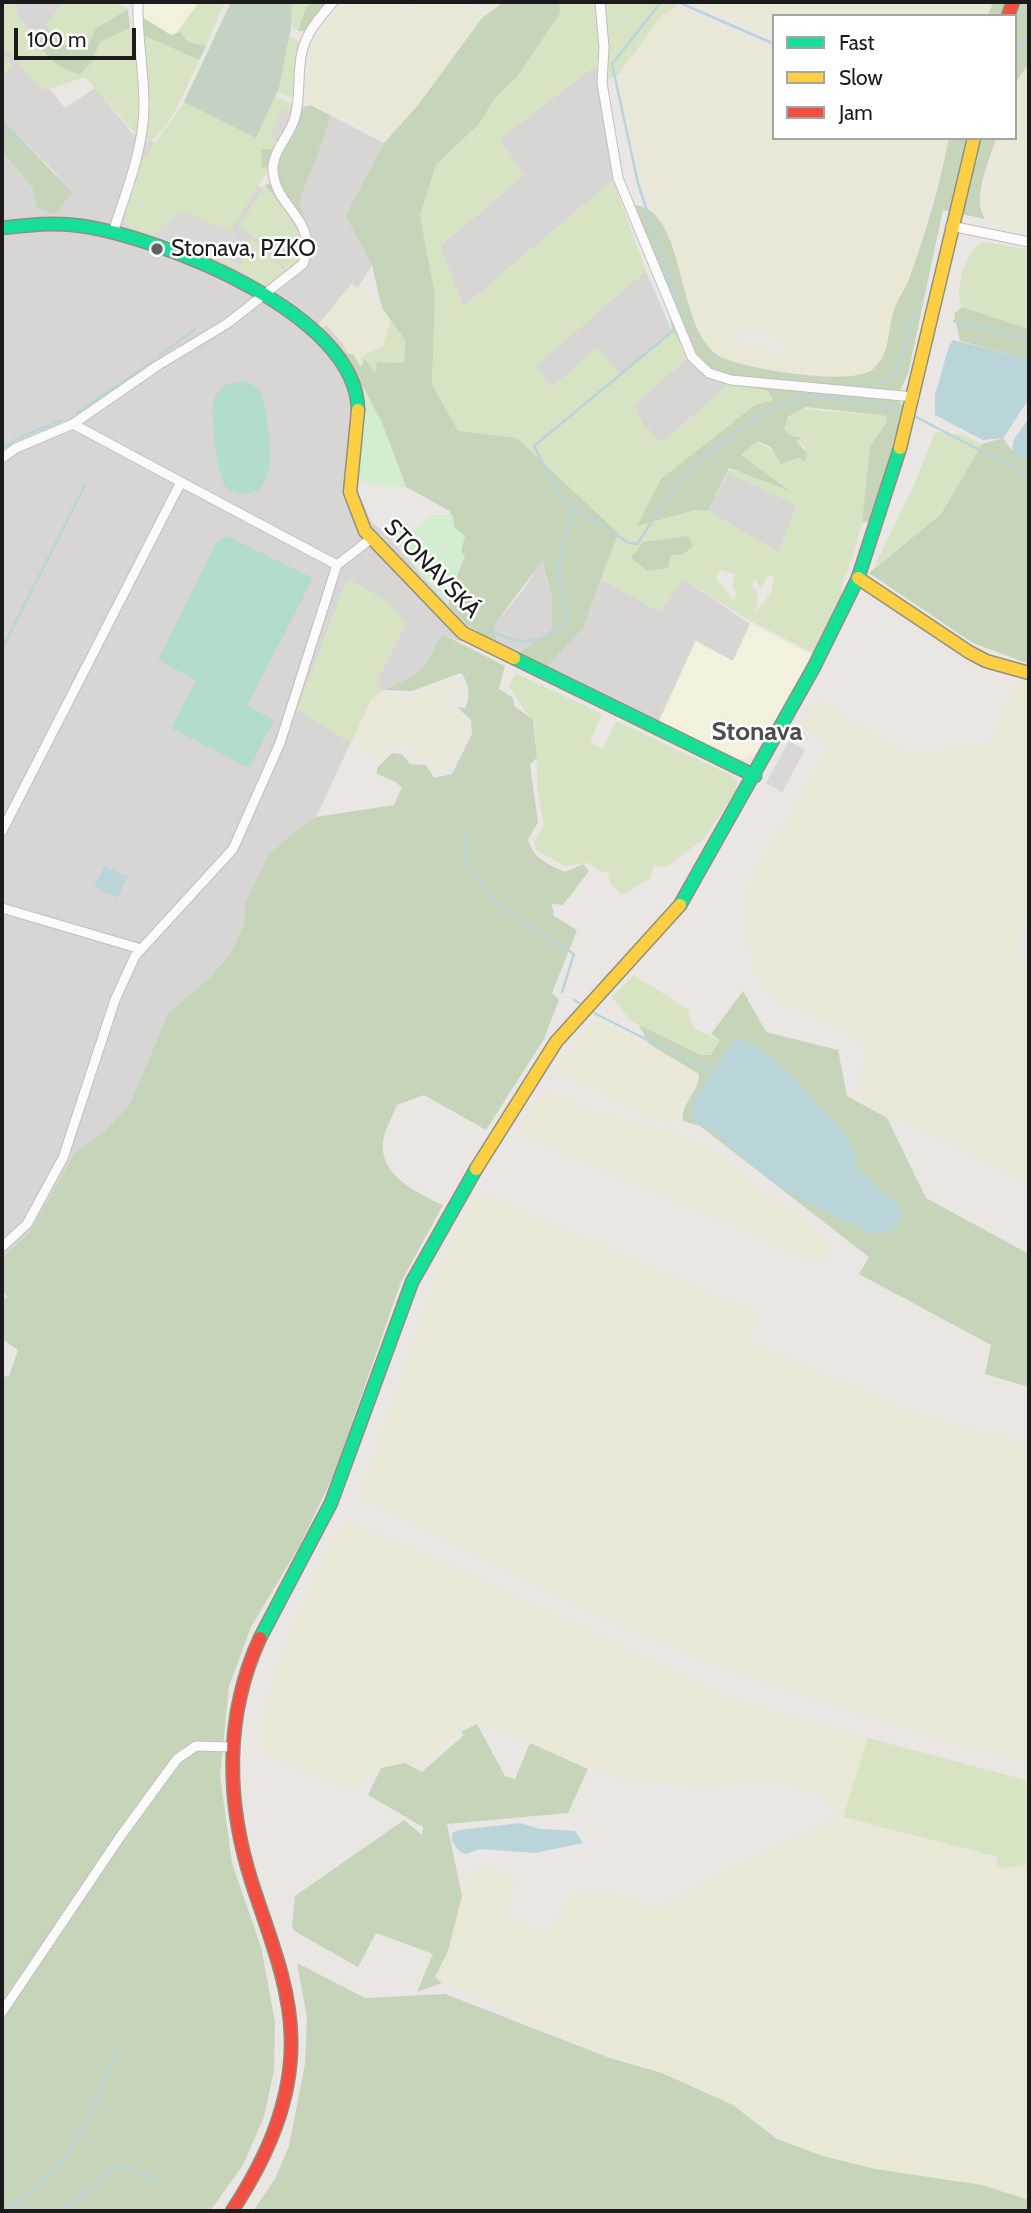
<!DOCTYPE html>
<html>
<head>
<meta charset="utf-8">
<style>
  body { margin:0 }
  #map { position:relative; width:1031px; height:2213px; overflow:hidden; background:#e9e6e3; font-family:Cabin,sans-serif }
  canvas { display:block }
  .frame { position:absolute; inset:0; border:4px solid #1b1b1b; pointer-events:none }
  .legend { position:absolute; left:772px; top:14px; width:245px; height:126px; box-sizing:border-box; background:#fff; border:2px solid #a4a4a4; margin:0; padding:9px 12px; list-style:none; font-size:21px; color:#1b1b1b }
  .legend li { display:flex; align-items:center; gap:14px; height:35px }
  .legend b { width:35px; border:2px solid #a4a4a4 }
  .scale { position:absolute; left:14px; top:28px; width:122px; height:32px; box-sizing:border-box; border:4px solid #1b1b1b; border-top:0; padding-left:9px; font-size:21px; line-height:24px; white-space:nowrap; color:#1b1b1b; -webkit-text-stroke:5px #fff; paint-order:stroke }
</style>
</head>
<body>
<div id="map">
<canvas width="1031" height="2213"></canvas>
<div class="frame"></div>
<ul class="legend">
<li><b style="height:9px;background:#16e098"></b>Fast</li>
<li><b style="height:9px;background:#ffcf43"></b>Slow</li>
<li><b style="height:9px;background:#f24e42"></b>Jam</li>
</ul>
<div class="scale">100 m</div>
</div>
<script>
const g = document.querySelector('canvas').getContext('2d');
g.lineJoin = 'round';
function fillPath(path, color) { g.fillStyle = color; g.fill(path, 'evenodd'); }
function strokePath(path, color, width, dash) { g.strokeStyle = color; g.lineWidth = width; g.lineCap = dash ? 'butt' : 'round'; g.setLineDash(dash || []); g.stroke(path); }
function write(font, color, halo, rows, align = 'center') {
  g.font = font + ' Cabin,sans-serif'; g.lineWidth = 5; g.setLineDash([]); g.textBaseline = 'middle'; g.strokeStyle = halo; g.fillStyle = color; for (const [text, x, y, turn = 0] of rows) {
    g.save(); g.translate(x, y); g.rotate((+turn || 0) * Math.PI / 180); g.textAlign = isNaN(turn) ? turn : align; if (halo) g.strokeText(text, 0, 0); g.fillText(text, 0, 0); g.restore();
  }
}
const residential = new Path2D(`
  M15,2h45l-2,8 -12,14 5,6 -21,2 -12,-17z
  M13,44l52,64 30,-20 37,45 166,70 32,-88 54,28 -39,73 27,49 -38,60 29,61 -6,104 14,31 15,13 82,92 -6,16 -20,-8 -16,29 -11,11 -42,21 -57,122 -24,17 -47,70 -1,19 -12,28 -72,82 -31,72 -26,28 -28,19 -46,81 -27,24v-1106l31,38 25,-13 -56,-58v-42l10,-10 -9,-12z
  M596,65l17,115 -150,127 -23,-61 84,-71 -25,-36z
  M646,271l26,61 -51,43 -69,13 -17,-23z
  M687,358l20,19 23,6 -68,61 -19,-20 -9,-19z
  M728,472l69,33 -19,47 -70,-41z
  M541,560l11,38v31l-32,23 -23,-9 -3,-18 30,-36z
  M601,579l59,33 23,-33 67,45 -17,37 -38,-19 -37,81 -111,-56 36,-39z`);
const education = new Path2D(`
  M145,2h54l-23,32 -5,2 -29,-19z
  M750,624l62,31 -56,98 -9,6h-10l-79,-36 38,-82 37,20z`);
const farmland = new Path2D(`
  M342,2h58l8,12 10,-12h51l13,13 -64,90 -31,34 -81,-38 6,-56z
  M691,2h302l-5,14h-214v22z
  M676,6l98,43v89h175l-39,140 -17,35 -4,28 -13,26 -7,5 -17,4h-21l-65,-8 -40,-9 -15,-9 -7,-10 -22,-53 -11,-47 -24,-44 -29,-111 2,-15 10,-9 31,-44zM736,330l31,3 22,14 5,10 -53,-13 -12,-9z
  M1029,63v168l-37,-8 -7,-4 -4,-9 16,-72h18v-55z
  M352,283l30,25 9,11 -8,27 -22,11v10l-34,-42 -6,3 -4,-2z
  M459,678l4,23h-7l-5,-11 -13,4 11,3 5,18h6l7,10 1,8 -18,34 -15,4 -5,-12 -18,-1 -1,-12 -4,-1 -20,3 -7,12 -21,-11 2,-11 -6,-1 18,-42 39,1z
  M1023,682l6,1v231l-12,35 12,17v219l-84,-45 -81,-35 -6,-12 7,-47 -35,-22 -50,-23 -15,-12 -12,-20 -9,-52 6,-32 7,-17 73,-121 -30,-21 16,-28 64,41 29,13 17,2 67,-12 11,-33 12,-24z
  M596,1019l81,40 21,14 -25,51 -31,-9 -45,-25 -42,-17v-4z
  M543,1091l53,22 71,16 50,24 60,50 27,15 14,13 14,15 -4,15 -12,2 -22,-8 -59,-29 -211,-90 -4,-11z
  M480,1193l278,121 -7,29 162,70 116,32v319l-105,-29 -166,-54 -71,-28 -88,-36 -236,-118 -3,-5 77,-221z
  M347,1521l138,60 246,118 137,39 -25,79 137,36 22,15 24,-3 3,-16v351l-47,-15 -89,-13 -70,-16 -30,-13 -61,-39 -54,-26 -134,-47 -51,-28 -57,-23 12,-29 12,-50 16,-36 40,14 -10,39 38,15 27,-35 11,-8 30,3 37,15h9l67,-37 117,-55 -22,-21 -51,-15 -63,8 -87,-9 -136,-55 -12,1 -10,6 -39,31 -38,4 -33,24 -89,-37 1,-38 12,-47 58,-131z`);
const grass = new Path2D(`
  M2,2h13l3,13 30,42 44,5 8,-20 30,-14 69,32c-11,23 -28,70 -51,83l-6,-2 -57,-64 -38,13 -8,-3 -32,-37 -4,4 10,12 -11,10z
  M60,2h56l12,7 -33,20 -8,20 -19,-2 -23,-23 13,-14z
  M199,2h26l-19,44 -18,-4 -8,-10 -4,2z
  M292,2h20l-6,5 -8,24 -8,-7z
  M558,2h40l3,50 -5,13 -96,74 24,36 -84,71 23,61 150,-127 33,91 -110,95 16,21 45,-40 24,28 53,-45 13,28 -53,47 9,19 18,19 69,-60 39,8 4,10 -82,110h17l70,41 19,-47 -72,-34 1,-2 32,7 19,10 -36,-31 17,-14 31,22 10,-5 7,3 -1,-14 -10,-6 5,-4 -10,-2 -6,-6 2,-9 15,-11 86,7 -1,7 -16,23 -4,60 -11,44 -14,38 1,7 -29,58 -68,-35 -62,-39 -23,33 -59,-33 16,-46 -100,-95 -59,-6 -26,-48 3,-89 -15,-80 16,-50 43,-41 16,-26 22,-21 44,-65zM643,542l47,8 -7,5h-12l-3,7zM720,570l15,4 -3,13 5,6 -4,7 -17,-22zM769,575l5,2 -3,16 -15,19 2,-20 -7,-7 5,-6 4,10z
  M603,2h75l-2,4 -15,11 -44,59 -9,3z
  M290,36l12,7 -8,55 -16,-6z
  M275,97l19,7 -1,9 -10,-5 -13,30 9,4 -17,26 9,-3 -40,66 -51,-20 -27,25 -27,-11c-4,-11 11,-59 19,-69 13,-18 27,-35 39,-54l72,36z
  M265,185l31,36 9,20 -7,24 -8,8 -33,-34 -18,-12z
  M250,237l36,35 -17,17c-33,-23 -66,-37 -104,-48l5,-3 70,27z
  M982,242l47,7v80l-67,-22 -2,-4c-3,-21 4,-48 22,-61z
  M391,320l14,20 -1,23 -28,11 -11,-15 -4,8v-10l22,-11z
  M935,432l27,3 20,9 -41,70 -68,55 41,-84z
  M350,580l37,21 19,23 -31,61 9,5 -14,10 -19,43 -54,-33 49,-129z
  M515,673l87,41 -12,28 13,7 13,-28 117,55 4,5 -1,10 -32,48 -38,28 -13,-2 -2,13 -29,17 -12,-12 -2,-12 -7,1 -12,-9 -25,3 -29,-17 -1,-7 10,-18 -6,-28 -3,-75 -10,-10 -16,-25z
  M634,975l53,34 7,20 26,11 -5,12 -8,4 -6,-1 -70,-34 -19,-24z
  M868,1738l161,43 -2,84 -25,3 -6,-4 2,-7 -155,-40z`);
const forest = new Path2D(`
  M312,2h26l-23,30 -17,-1 8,-24z
  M504,2h54l3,10 -44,65 -22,21 -16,26 -43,41 -16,50 15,80 -3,89 26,47 59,7 101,95 -35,95 -36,39 -27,-15 32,-23v-31l-10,-37 -48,64 3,18 -29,-17 -19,-20 -1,-18 17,-52 -11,-9 -4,-16 -44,-24 -24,-64 -39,-70 10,1 8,13 4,-8 10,14 2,-11 27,1 1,-23 -23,-32 -10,-43 -27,-49 39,-73 34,-38 64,-87z
  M993,2h36v61l-14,20v-67h-27z
  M128,9l2,19 -30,14 -8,20 -12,12c-26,-6 -36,-21 -50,-42l21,-2 17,17 19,2 8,-20z
  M142,17l29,18 9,-3 8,10 18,4 -7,14 -62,-28z
  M310,105l20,10c-6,30 -22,58 -31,88l5,11 -10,8 -29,-37 8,-3 3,-18 -14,4 -1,-19h15l24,-41z
  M2,118l70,75 -18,21 -18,-6 -3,-19 -31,-38z
  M949,138h47c-6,22 -25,60 -11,81l-42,-9 -35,164 -12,25 9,8 -36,114 -7,2 8,-77 16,-23 1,-7 -81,-9 -18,10 -4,12 6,6 12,3 -6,3 11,12 -2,9 -6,-4 -18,6 -10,-17 -13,-6 -17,14 49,36 -61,-23 -21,43 -13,-1 -58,16 24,-47 94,-74 18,-5 -5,-9c-52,-11 -69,-8 -94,-60l-2,1 -5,-44 -37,-83c60,-2 42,129 93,153 25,11 129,29 150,11 18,-15 14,-39 21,-59 4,-12 12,-22 16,-34 16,-43 30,-92 39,-138z
  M962,307l67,22v30l-69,-18 -6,-27z
  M1003,438l9,13 17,10v203l-56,-21 -104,-70 72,-59 41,-70z
  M688,536l5,10 -10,9h-12l-3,13 -21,3 -16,-13 12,-16z
  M442,634l63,32 -6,23 13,8 3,10 18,12 4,38 -7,8 8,57 -10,17c5,19 20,26 37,33l18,-8 6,7 -26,34 -11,-1 2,12 23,14 -25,63 7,7 -15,39 -58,91 -62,-35 -27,10c-4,10 -10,21 -13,31 -9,37 31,56 59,69l-42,77 -67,192 -34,71 -49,82 -22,59 -9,90 12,87 29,84 14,75 -1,48 -10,47 -21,48 -33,46h-208v-834l7,-1 9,-26 -16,-11v-40l6,-2 -6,-5v-35l27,-24 46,-81 28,-19 26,-28 39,-91 40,-35 24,-28 12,-28 1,-19 23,-48 24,-22 24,-17 78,-12 8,-17 -6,-6 -19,-8v-6l15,-15 10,1 8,10 16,1 8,13 18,-4 20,-40 -1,-14 -14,-13 8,1c6,-12 4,-25 -4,-35l-49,18 -28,-1 31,-16 11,-11z
  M743,991l23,41 72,18 9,46 40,22 39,80 103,56v133l-44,-13 6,-29 -132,-71 10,-17 -169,-131 -17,-5c-3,-17 17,-30 16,-47l-50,-30 -10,-19 62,30h10l9,-15 -9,-6z
  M477,1724l28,52 10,3 15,-36 58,26 -20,44 -121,11 15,72 -14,55 -13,26 7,6 -25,9 16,-38 -57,-21 -18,34 -62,-35 -4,-5 3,-31 109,-76 18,15 1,-8 -55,-32 13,-27 24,-5 17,9 42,-37 -3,-3z
  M297,1963l68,35 80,-4 165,64 52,15 71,32 44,34 46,17 52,13 107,16 47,15v11h-776l22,-32 14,-33 16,-82 2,-47z`);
const cemetery = new Path2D(`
  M231,2h61l-1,26 -12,60 -23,50 -72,-36z`);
const park = new Path2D(`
  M363,386l19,37 24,64 -34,-1 -14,-7z
  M433,515h20l1,12 11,9 -4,15 4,5 -11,27 -6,5 1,18 -63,-72 8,-8 21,3z`);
const pitch = new Path2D(`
  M244,381l11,5 7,8c5,23 21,91 -11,99 -8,2 -18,1 -25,-6 -9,-9 -15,-69 -13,-84 1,-7 7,-13 12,-18z
  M227,536l86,42 -66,128 27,14 -25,48 -78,-40 25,-48 -38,-20 59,-119z`);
const parking = new Path2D(`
  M282,108l11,5 -14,29 -9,-4z
  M180,211l56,22v4l14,5 -9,23 -72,-27 -4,3 -12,-5z
  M789,741l16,9 -23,42 -16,-9z`);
const water = new Path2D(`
  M953,340l76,19v40l-26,39 -20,2 -48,-25v-20l14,-49z
  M1029,418v43l-17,-10 2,-12z
  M105,866l23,11 -11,21 -23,-12z
  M734,1039l10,2 37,23 62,68 14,25 -2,10 46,41c1,20 -12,26 -29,26l-91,-45 -69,-58 -20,-11 1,-17z
  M520,1823l20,6 35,2 8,12 -48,10 -55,-4 -14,5 -6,-2 -8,-11v-8l8,-3z`);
const stream = new Path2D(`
  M661,2l-49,62 26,119 45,140
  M678,2l96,42
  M1015,51l14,-17
  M2,128l30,24
  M954,321l75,19
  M159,356l35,-26
  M874,386l22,-11 19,-64
  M77,413l76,-52
  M916,417l113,59
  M2,448l16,-10 44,-18
  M573,509l-10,-8 -29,-55 139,-115
  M485,628c35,17 50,20 82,-6 -11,-54 -12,-61 7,-113l55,34 8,1c14,-20 27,-43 43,-62 24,-28 86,-79 123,-84 32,-4 70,6 100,15
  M2,649l83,-164
  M465,836l1,27 33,43 75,48 -12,38
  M574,1000l5,3
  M594,1013l117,59
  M18,2202l10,9
  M5,2211c69,-45 88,-94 113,-168
  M62,2211l52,-43 12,-1 34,13`);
const street = new Path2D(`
  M600,2l4,45 -2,36 16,95 74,179 17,16 22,7 183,17
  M951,226l78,16
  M113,232c13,-40 31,-84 31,-127 0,-34 -7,-68 -6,-103
  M73,424l108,58
  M2,458l14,-10 57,-24 84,-58 71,-43 75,-59c16,-46 -27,-54 -30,-93 -2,-18 18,-37 22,-54 6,-21 2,-44 7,-65 4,-19 18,-35 31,-50
  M2,831l179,-349 156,83 35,-27
  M2,908l139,41
  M2,1247l25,-23 36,-66 52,-158 20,-44 98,-107 47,-106 57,-178
  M2,2012l118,-175 57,-78 19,-13 35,1`);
const fast = new Path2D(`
  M2,228c27,-3 53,-6 80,-2 79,12 275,87 276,184
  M514,658l241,118
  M680,905l134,-238 44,-89 42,-130
  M260,1638l71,-135 81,-221 64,-113`);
const slow = new Path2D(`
  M358,410l-8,82 15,39 98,102 51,25
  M900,448l74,-310
  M858,578l111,74 17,9 43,12
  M476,1169l80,-127 124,-137`);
const jam = new Path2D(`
  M1008,16l5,-14
  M232,2211c34,-52 61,-110 59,-174 -1,-53 -23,-104 -39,-154 -26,-81 -28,-167 8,-245`);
const markers = [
  [157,249,7,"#636261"]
];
const poiNames = [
  ["Stonava, PZKO",171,249]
];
const streetNames = [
  ["STONAVSKÁ",432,569,46]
];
const quarterNames = [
  ["Stonava",757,732]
];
fillPath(residential, '#d8d6d5');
fillPath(education, '#f3f1de');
fillPath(farmland, '#e9e8d7');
fillPath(grass, '#d7e4c4');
fillPath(forest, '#c6d5ba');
fillPath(cemetery, '#c3d2c2');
fillPath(park, '#d2edd0');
fillPath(pitch, '#b2ddc8');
fillPath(parking, '#d9d8d7');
fillPath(water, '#b9d5da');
strokePath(stream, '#b9d5da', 2.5);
strokePath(street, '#c0bfbe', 11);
strokePath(fast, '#90907e', 15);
strokePath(slow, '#90907e', 15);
strokePath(jam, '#90907e', 15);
strokePath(street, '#fcfbfb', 9);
strokePath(fast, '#16e098', 12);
strokePath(slow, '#ffcf43', 12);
strokePath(jam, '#f24e42', 12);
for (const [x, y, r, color] of markers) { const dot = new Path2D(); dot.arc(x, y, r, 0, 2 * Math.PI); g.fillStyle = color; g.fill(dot); strokePath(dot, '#fff', 2.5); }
write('23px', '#1b1b1b', '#fff', poiNames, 'left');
write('23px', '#1b1b1b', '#fff', streetNames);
write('bold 26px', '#4e4e4e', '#fff', quarterNames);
</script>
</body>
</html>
